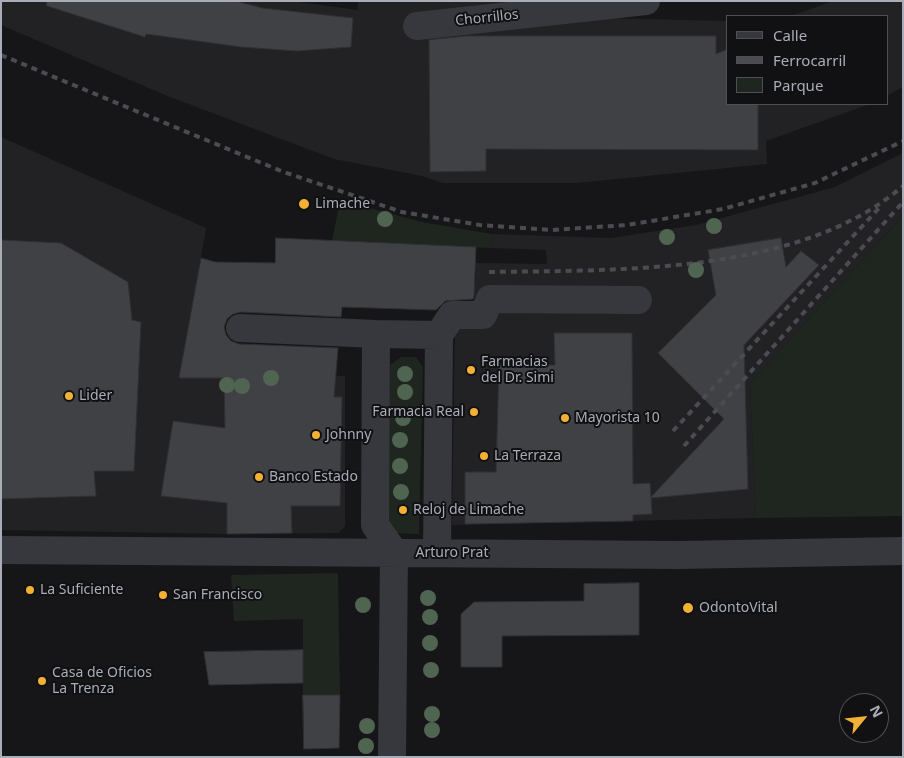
<!DOCTYPE html>
<html>
<head>
<meta charset="utf-8">
<style>
  body { margin:0 }
  #map { position:relative; width:904px; height:758px; overflow:hidden; background:#161618; font-family:"Noto Sans",sans-serif }
  canvas { display:block }
  .frame { position:absolute; inset:0; border:2px solid #a8adb8; pointer-events:none }
  .legend { position:absolute; left:726px; top:15px; width:162px; height:90px; box-sizing:border-box; background:#111113; border:1px solid #4d4f55; margin:0; padding:6px 9px; list-style:none; font-size:15px; color:#a8adb8 }
  .legend li { display:flex; align-items:center; gap:10px; height:25px }
  .legend b { width:25px; border:1px solid #4d4f55 }
  .north { position:absolute; left:839px; top:693px; width:50px; height:50px; box-sizing:border-box; background:#111113; border:1px solid #4d4f55; border-radius:50%; rotate:62deg; font-size:14px; font-weight:700; line-height:20px; text-align:center; color:#a8adb8 }
  .north::after { content:''; display:block; margin:auto; width:18px; height:22px; background:#f2b134; clip-path:polygon(50% 0,100% 100%,50% 72%,0 100%) }
</style>
</head>
<body>
<div id="map">
<canvas width="904" height="758"></canvas>
<div class="frame"></div>
<ul class="legend">
<li><b style="height:6px;background:#37383d"></b>Calle</li>
<li><b style="height:6px;background:#4a4c52"></b>Ferrocarril</li>
<li><b style="height:14px;background:#1e261f"></b>Parque</li>
</ul>
<div class="north">N</div>
</div>
<script>
const g = document.querySelector('canvas').getContext('2d');
g.lineJoin = 'round';
function fillPath(path, color) { g.fillStyle = color; g.fill(path, 'evenodd'); }
function strokePath(path, color, width, dash) { g.strokeStyle = color; g.lineWidth = width; g.lineCap = dash ? 'butt' : 'round'; g.setLineDash(dash || []); g.stroke(path); }
function write(font, color, halo, rows, align = 'center') {
  g.font = font + ' "Noto Sans",sans-serif'; g.lineWidth = 4; g.setLineDash([]); g.textBaseline = 'middle'; g.strokeStyle = halo; g.fillStyle = color; for (const [text, x, y, turn = 0] of rows) {
    g.save(); g.translate(x, y); g.rotate((+turn || 0) * Math.PI / 180); g.textAlign = isNaN(turn) ? turn : align; if (halo) g.strokeText(text, 0, 0); g.fillText(text, 0, 0); g.restore();
  }
}
const built = new Path2D(`
  M1,1h290l67,9v-9h242l2,17 126,3v83h142l-104,37 1,23 -190,19h-134l-21,-7 -88,-17 -169,-64 -164,-70z
  M833,1h70v86l-15,8v-79h-97z
  M1,137l205,91 -26,150 165,-2v150l-6,7 -112,1 -226,-4z
  M903,153v63l-153,167 6,135 -304,7 3,-201 19,-13 2,-48 71,1 -1,-14 -55,-2 1,-14 119,4 85,-13 139,-38z`);
const green = new Path2D(`
  M340,200l82,22 70,12 -1,14 -159,-7z
  M903,216v300l-147,2 -6,-135z
  M401,357h15l7,10 -4,167 -34,-1 5,-168z
  M338,573l2,122h-37v-76l-69,2 -3,-46z`);
const building = new Path2D(`
  M47,1h189l26,7 91,10 -2,29 -54,4 -56,-4 -95,-13 -1,3 -98,-31z
  M466,36h250v18l12,-5v55h30v46l-272,-1v22l-56,1 -1,-132z
  M276,238l200,9 -2,49 -1,3 -28,2 -9,9 -94,-3 -1,10 -100,-5 -8,2 -6,5 -3,8 2,8 5,6 8,3 99,4 -4,49h8l-2,109h-49l1,27 -65,1v-31l-66,-7 12,-75 52,7 -1,-50h-45l22,-120 14,4 60,1z
  M781,238l5,29 15,-16 18,14 -75,80 4,144 -97,9 1,16 -19,1v6l-168,3v-52h31l3,-108 56,1 -1,-32h78l1,151 17,-1 1,14 73,-78 -66,-66 58,-58 -8,-45z
  M1,240l60,3 67,39 4,38 9,2 -7,149h-40l2,25 -95,3z
  M639,583v52l-137,1v31h-41v-53l13,-12 110,-1v-17z
  M303,650v33l-94,2 -5,-33z
  M303,695h37l-1,53 -35,1z`);
const minor = new Path2D(`
  M417,26l229,-25
  M240,328l136,6
  M439,335l13,-20h31l7,-16 148,1
  M1,550l677,5 225,-4
  M392,757l2,-205 -19,-27 1,-191 63,1 -2,218`);
const rail = new Path2D(`
  M1,55l280,116 121,41 78,13 72,5 75,-5 96,-16 92,-26 88,-42
  M489,272c129,-2 311,3 414,-86
  M673,431l207,-224
  M684,446l219,-244`);
const trees = [
  [385,219],
  [714,226],
  [667,237],
  [696,270],
  [405,374],
  [271,378],
  [227,385],
  [242,386],
  [405,392],
  [403,418],
  [400,440],
  [400,466],
  [401,492],
  [428,598],
  [363,605],
  [430,617],
  [430,643],
  [431,670],
  [432,714],
  [367,726],
  [432,730],
  [366,746]
];
const markers = [
  [304,204,6,"#f2b134"],
  [471,370,5,"#f2b134"],
  [69,396,5,"#f2b134"],
  [474,412,5,"#f2b134"],
  [565,418,5,"#f2b134"],
  [316,435,5,"#f2b134"],
  [484,456,5,"#f2b134"],
  [259,477,5,"#f2b134"],
  [403,510,5,"#f2b134"],
  [30,590,5,"#f2b134"],
  [163,595,5,"#f2b134"],
  [688,608,6,"#f2b134"],
  [42,681,5,"#f2b134"]
];
const streetNames = [
  ["Chorrillos",487,18,-6],
  ["Arturo Prat",452,553]
];
const poiNames = [
  ["Limache",315,204],
  ["Farmacias",481,362],
  ["del Dr. Simi",481,378],
  ["Lider",79,396],
  ["Farmacia Real",464,412,"right"],
  ["Mayorista 10",575,418],
  ["Johnny",326,435],
  ["La Terraza",494,456],
  ["Banco Estado",269,477],
  ["Reloj de Limache",413,510],
  ["La Suficiente",40,590],
  ["San Francisco",173,595],
  ["OdontoVital",699,608],
  ["Casa de Oficios",52,673],
  ["La Trenza",52,689]
];
fillPath(built, '#222225');
fillPath(green, '#1e261f');
fillPath(building, '#404145');
strokePath(building, '#303034', 1);
strokePath(minor, '#37383d', 28);
strokePath(rail, '#4a4c52', 4, [6, 5]);
g.fillStyle = '#506452';
for (const [x, y] of trees) { g.beginPath(); g.arc(x, y, 8, 0, 2 * Math.PI); g.fill(); }
for (const [x, y, r, color] of markers) { const dot = new Path2D(); dot.arc(x, y, r, 0, 2 * Math.PI); g.fillStyle = color; g.fill(dot); strokePath(dot, '#111113', 2); }
write('14px', '#a8adb8', '#111113', streetNames);
write('14px', '#a8adb8', '#111113', poiNames, 'left');
</script>
</body>
</html>
